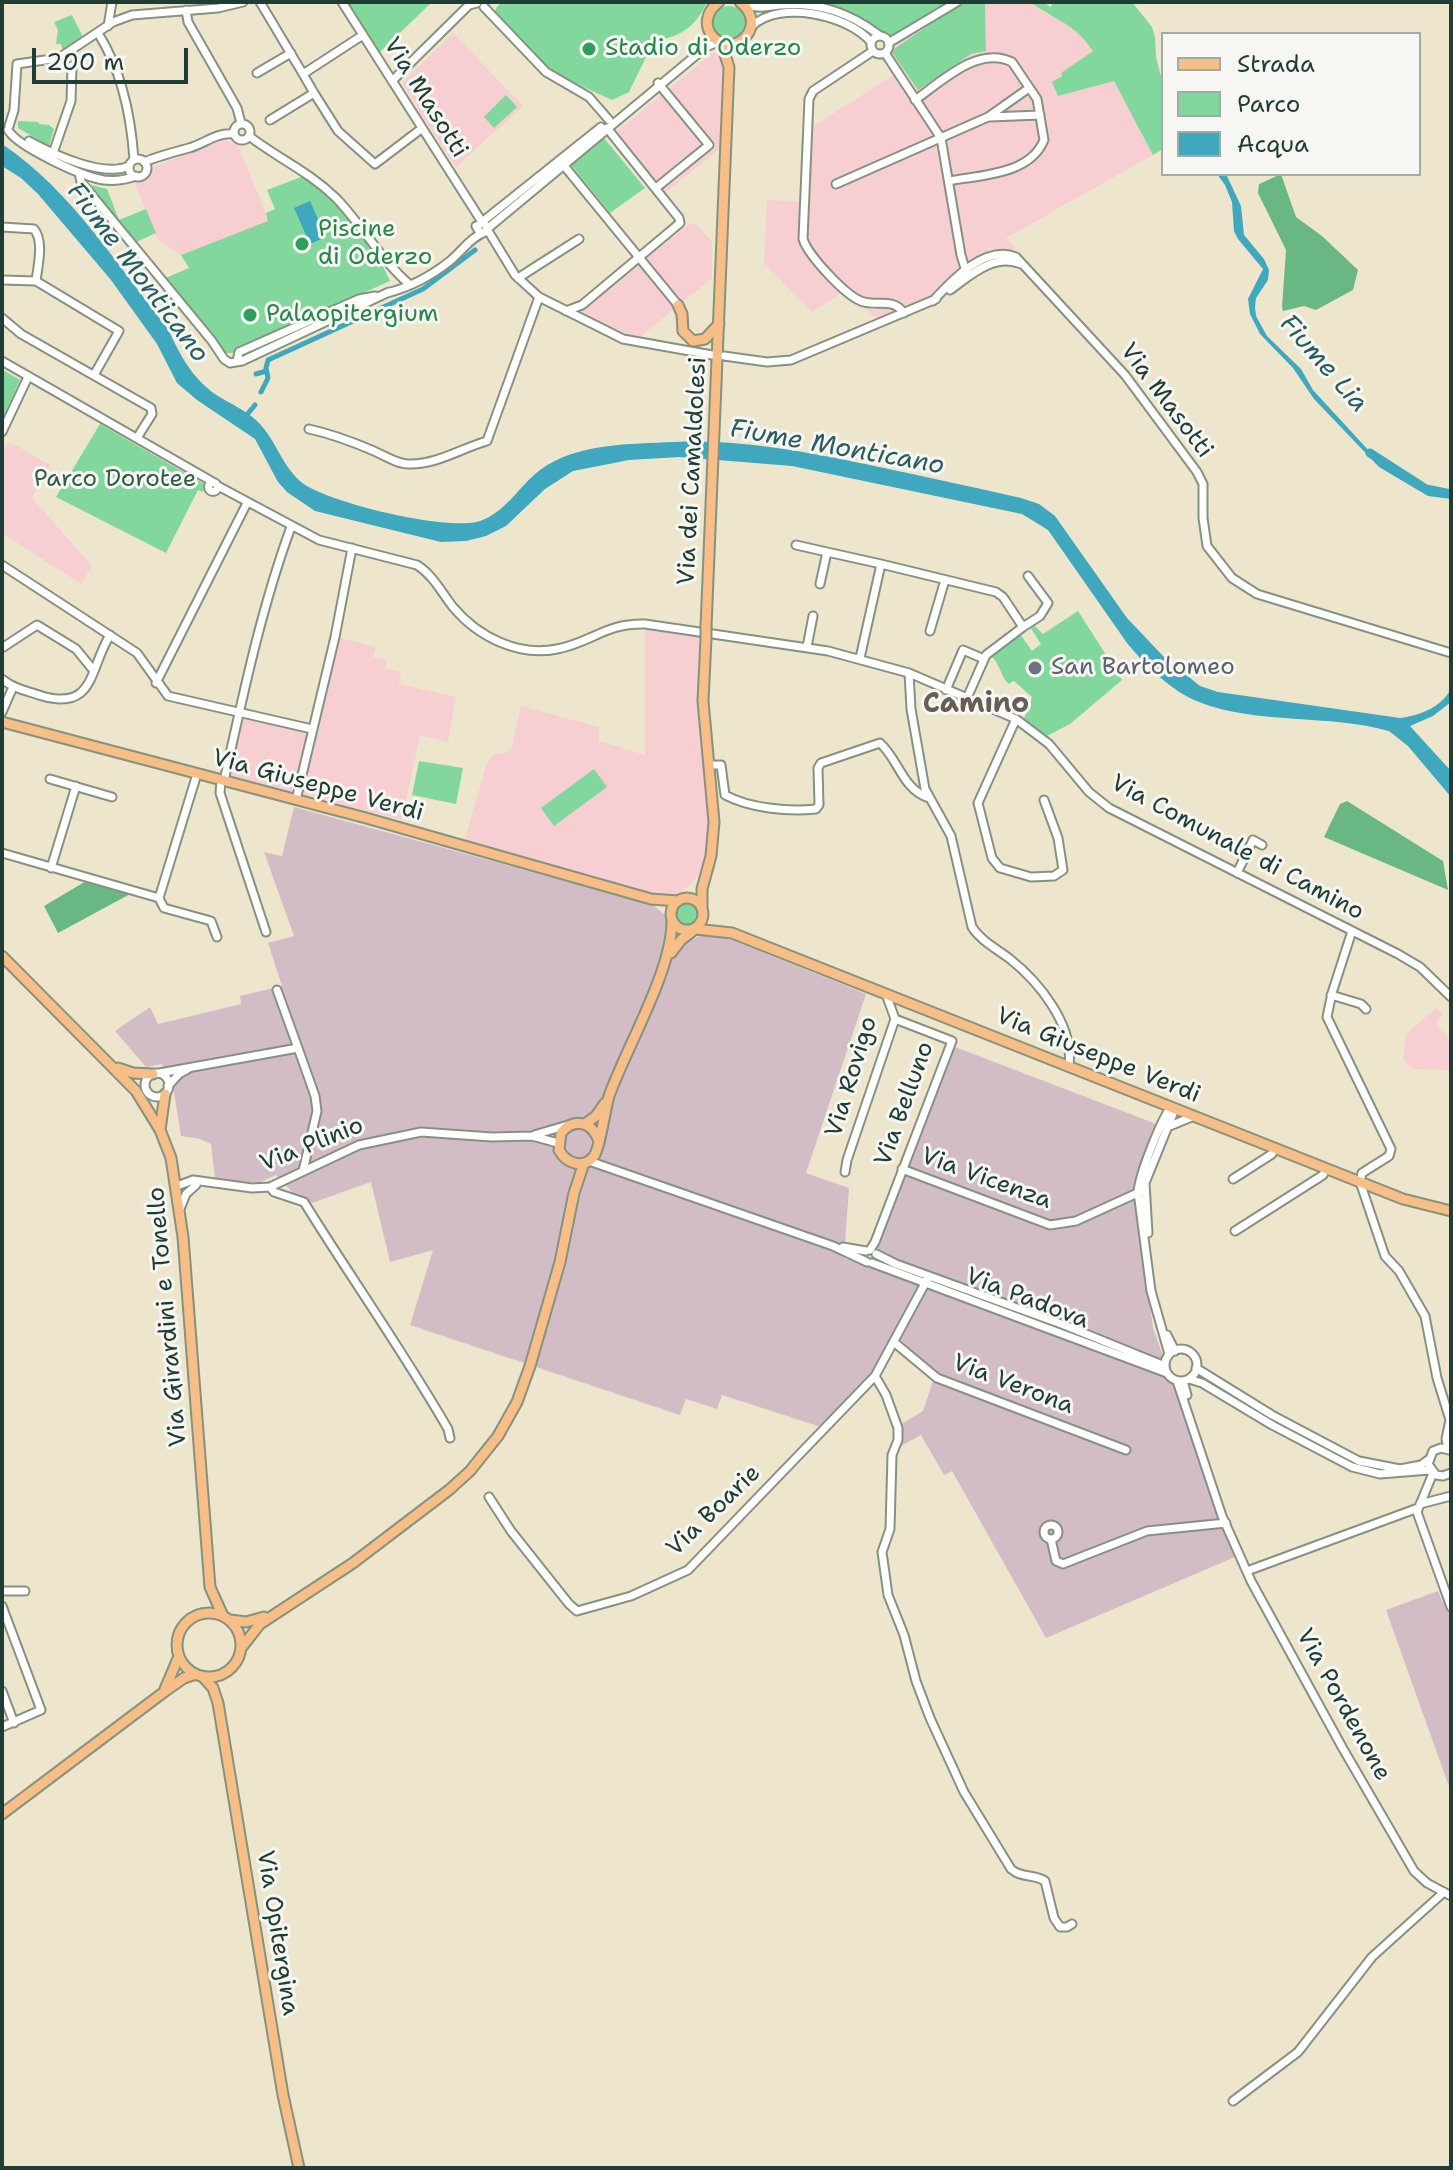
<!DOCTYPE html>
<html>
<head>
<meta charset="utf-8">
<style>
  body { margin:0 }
  #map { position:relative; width:1453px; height:2170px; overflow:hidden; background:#ede6cc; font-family:"Shantell Sans",sans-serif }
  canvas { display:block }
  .frame { position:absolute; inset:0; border:4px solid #1f3d34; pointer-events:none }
  .legend { position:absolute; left:1161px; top:32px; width:260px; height:144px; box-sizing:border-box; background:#f6f6f2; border:2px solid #a0aca6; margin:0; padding:10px 14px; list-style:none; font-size:24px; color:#1f3d34 }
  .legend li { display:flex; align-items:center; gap:16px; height:40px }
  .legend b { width:40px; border:2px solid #a0aca6 }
  .scale { position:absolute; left:32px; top:48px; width:156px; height:36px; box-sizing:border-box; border:4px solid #1f3d34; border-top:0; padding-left:10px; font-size:24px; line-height:28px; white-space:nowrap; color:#1f3d34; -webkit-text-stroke:6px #f6f6f2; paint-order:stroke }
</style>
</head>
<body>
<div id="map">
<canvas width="1453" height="2170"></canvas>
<div class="frame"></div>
<ul class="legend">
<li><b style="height:10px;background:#f7be88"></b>Strada</li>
<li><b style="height:22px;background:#82d89c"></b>Parco</li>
<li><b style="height:22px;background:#3fa8bf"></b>Acqua</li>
</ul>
<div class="scale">200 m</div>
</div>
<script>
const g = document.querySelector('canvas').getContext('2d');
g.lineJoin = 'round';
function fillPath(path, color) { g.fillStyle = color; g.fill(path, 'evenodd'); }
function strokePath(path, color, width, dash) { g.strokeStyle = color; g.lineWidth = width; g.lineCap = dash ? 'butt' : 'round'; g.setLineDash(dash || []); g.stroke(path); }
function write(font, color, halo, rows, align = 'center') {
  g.font = font + ' "Shantell Sans",sans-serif'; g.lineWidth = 6; g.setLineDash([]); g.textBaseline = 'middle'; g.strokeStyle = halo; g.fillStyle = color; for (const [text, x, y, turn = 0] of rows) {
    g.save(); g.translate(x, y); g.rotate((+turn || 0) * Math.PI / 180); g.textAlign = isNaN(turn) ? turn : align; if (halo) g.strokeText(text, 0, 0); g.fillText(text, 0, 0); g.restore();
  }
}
const built = new Path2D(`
  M985,2h45l17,12 19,8 15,11 12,18 -32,22 -2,23 55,-16 39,75 -147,83 10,11h-27l-57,48 -52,22 -7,-3 -25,-27 -36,23 -48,-49 3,-63 39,2 3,-73 91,-58 -9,-16 4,-11 53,-33 38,40z
  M453,33l70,73 -67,61 -39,-58v-3l-15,-23z
  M714,52l6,3 2,7 -2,86 -55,45 -49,-61z
  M223,139l15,6 31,76 -88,34 -23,-15 -23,-56 16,-16z
  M690,223l7,2 15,17v36l-73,60 -45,-18 -11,-9z
  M10,442l40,23 -18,33 60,68 -11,18 -79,-51v-80z
  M645,624l56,8 -2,76 10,128 -7,34 -13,16 -16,11h-21l-189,-52 24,-82 6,-8 18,-4 10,-45 78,21v14l46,14z
  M337,637l39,10 -3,10 14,3 -2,8 16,4 -2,12 57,13 -8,45 -28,-7 -18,85 -173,-45 13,-60 72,19z
  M1436,1008l7,7 -8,9 16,16v30l-38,-1 -10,-10 3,-25z`);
const industrial = new Path2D(`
  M294,807l359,98 12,10 5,10 -1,13 15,5 21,-9 27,6 134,54 -60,179 43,15 -5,70 31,10 6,-13 -3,-7 77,-201 204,78 -25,59 19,144 82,229 -189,81 -94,-167 -8,4 -23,-40 -20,11 -1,-21 23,-14 13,-39 -7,-3 -33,-34 -23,40 -52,52 -99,-32 -5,14 -31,-10 -6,16 -270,-90 23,-75 -43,12 -19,-80 -59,21 -19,-10 -17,-18 -18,8 -43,-4 -4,-35 -11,-5 -19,-3 -8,-50 -11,-22 -16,3 -31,-36 35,-24 8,17 83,-20 -1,-8 42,-10 -14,-43 26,-7 -30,-84 18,4z
  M1438,1591l5,12 8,-3v192l-65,-182z`);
const green = new Path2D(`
  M347,2h85l-53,51z
  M502,2h205c-11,25 -27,35 -53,39l-25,51 -17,8 -63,-29 -54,-58 1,-5z
  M740,2h217l-69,37 -63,-32 -63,1z
  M963,2h22l1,49 -15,3 -53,36 -27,-39z
  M1030,2h14l6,5 4,-5h78l20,25 3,10 1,20 7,27v65l-10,6 -39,-74 -56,15 -6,-14 10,-6 -1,-3 32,-22c-20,-29 -37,-30 -63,-49z
  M712 23a17 17 0 1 1 34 0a17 17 0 1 1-34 0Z
  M72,15l12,24 -21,13 -2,-8h-5l2,-14 -4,-8z
  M506,95l11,12 -23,21 -10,-11z
  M18,121l20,1 1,2 10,1 5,4 -5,17 -31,-18z
  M604,138l41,50 -35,25 -39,-48z
  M304,176c40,33 64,56 86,105 -51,23 -99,43 -151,66l-6,6h-7l-63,-74 26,-11 -8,-13 87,-34 -2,-8 9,-4 -8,-19z
  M84,183l23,6 12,31 27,-11 10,24 -24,11z
  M3,370l17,10 -18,39v-48z
  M100,424l104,60 -1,8 -5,-2 -32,63 -110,-56z
  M1078,611l44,69 -52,44 -23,12 -23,-17 8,-22 -18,-16 -5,3c-9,-7 -9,-23 -20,-29l31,-21 12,17 9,-7 -11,-17 3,-3 10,10z
  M419,761l44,7 -7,36 -44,-9z
  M594,769l13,18 -53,39 -13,-18z
  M675 915a12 12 0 1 1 24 0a12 12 0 1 1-24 0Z`);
const forest = new Path2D(`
  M1281,174l15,43 26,19 36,34 -5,20 -37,20 -12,-4 -21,5 -1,-4 4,-57 -28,-57 1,-9z
  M1347,801l96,60 5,29 -124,-53 16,-33z
  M88,880l44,13 -74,40 -14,-27z`);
const water = new Path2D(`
  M2,144c70,47 114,120 166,185 12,26 25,51 50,67 13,8 29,15 40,26 18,18 23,42 42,59 23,21 150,51 180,40 25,-8 40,-36 60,-51 36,-27 91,-26 134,-28 69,-3 138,11 205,25 47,10 95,20 142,31l18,6 16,12 72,102 36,38 37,30 18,6 182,26c21,-3 40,-10 51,-29v13l-18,14 -23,10 41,45v26l-43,-51 -19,-15c-60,-17 -132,-6 -190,-29 -28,-11 -53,-36 -72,-59l-79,-113 -26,-16 -230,-48 -112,-9 -51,3 -56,11 -28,18 -39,37 -20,10 -20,5 -25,1 -126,-31 -28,-19 -9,-10 -23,-43 -58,-39 -20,-17 -20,-39 -46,-64 -73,-86 -17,-16 -19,-12z
  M1217,174h9l15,32 3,29 20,24 5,11 -1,10 -12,18 -1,9 1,9 11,20 34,33 12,21 57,62 48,34 18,8 15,1v4l-23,-3 -49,-29 -65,-68 -21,-31 -33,-34 -10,-20 -2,-15 15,-30 -25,-30 -4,-8 -2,-29 -7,-17z
  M310,201l16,36 -16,7 -16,-36z`);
const canal = new Path2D(`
  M256,374l10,-3
  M261,392l7,-14 -2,-10 2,-8 155,-71 52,-39
  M245,417l10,-12`);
const river = new Path2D(`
  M1370,453l56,36 25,5`);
const minor = new Path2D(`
  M260,2l43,72
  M342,2l140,220 119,-95
  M744,4c13,5 23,3 36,1 38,-3 69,7 99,30
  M484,7l62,65 43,25 20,23
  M186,10l2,12 49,86 4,15
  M108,26l4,-24
  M752,26c27,-26 95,-12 119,16
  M98,33c24,38 33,82 36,127
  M871 45a9 9 0 1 1 18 0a9 9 0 1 1-18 0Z
  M890,42l67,-40
  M873,51l-60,40 -4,8 -6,140c5,16 44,59 61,63 16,4 29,-4 40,11
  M885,53l56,85 20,117 6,20
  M257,73l34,-20
  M392,81l77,-76 8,-2
  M314,93l24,38 37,33 46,-35
  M915,100c26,-18 63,-55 97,-38l25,37 7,41c-14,35 -64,35 -95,41
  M990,117l50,-2
  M270,120l44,-27 -11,-19 60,-39
  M234 132a8 8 0 1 1 16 0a8 8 0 1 1-16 0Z
  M9,126l5,-16 3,-46 42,-6 54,-36 19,-7 86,-7 25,-6
  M8,130c10,17 75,47 96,50 10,1 22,0 32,-4
  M249,136c30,23 59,35 87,62 26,27 45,62 73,86
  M29,141c24,13 74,37 100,25
  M52,156l19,-55 1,-35
  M129 168a9 9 0 1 1 18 0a9 9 0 1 1-18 0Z
  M144,162c15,-6 30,-10 45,-14 15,-4 28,-16 44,-14
  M561,162l117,143
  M79,173l2,9 131,159 12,18 6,4 12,-2 147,-69
  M836,184l152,-67 41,-29
  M656,188l53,-43 -51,-62
  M2,227l32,2c10,12 4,36 2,52
  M518,278l61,-39
  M2,280l34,1 83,50 -25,44
  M950,290c21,-15 44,-37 71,-26
  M387,293c24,-6 44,-17 63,-32 12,-10 21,-24 35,-29l2,-5 -3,-4 -8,3 4,7
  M933,301c19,-21 53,-57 83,-44l109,118 72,97 6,12v34l4,28 25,32 25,16 194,59
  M566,311l16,-6 98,-82 -1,-5 -72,-90
  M2,318l19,16 130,74 1,6 -15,24
  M712,355l-89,-16 -84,-42 -24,-22 -28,-46 219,-182 12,-5
  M724,356l43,6 24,-2 145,-61
  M2,361l211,121
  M237,361l2,-9 120,-53 16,-3
  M309,429c23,5 44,13 65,22 11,5 23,13 35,13 27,1 53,-16 78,-23l52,-144
  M2,432l26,-55
  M208.5 487a4.5 4.5 0 1 1 9 0a4.5 4.5 0 1 1-9 0Z
  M218,486l101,54 98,25c16,10 25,28 36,42 25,30 66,50 104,42 36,-7 48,-26 88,-25l183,27 81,22 107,46 33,25 40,48 20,16 289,146 22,13 31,30
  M796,545l31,7
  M2,565l135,88 31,43 144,33
  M820,584l7,-32 54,12
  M1023,627l17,-11 8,-13 -20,-27
  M930,631l15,-51
  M807,647l6,-31
  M2,648l35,-23 39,24 18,22
  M860,658l21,-94 115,28 7,5 20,30 -37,28 -19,43
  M909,673l2,36 14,80 26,47 21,91c9,14 25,22 38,32 29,23 64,66 59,106
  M2,679c12,10 26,12 40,17 53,15 47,-27 68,-61
  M156,683l91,-180
  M946,690l17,-40 21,9
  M2,712l11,-25
  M1016,719l-38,84 14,55 8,10 31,9 23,-1 9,-6 -5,-32 -14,-38
  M710,765h11l4,30c24,13 63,17 91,14l3,-4 -1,-37 3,-5 59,-20c19,17 22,46 49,55
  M50,779l62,18
  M221,781l-1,12 46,139
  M224,781c19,-86 37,-172 67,-254
  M296,800l39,-163 17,-89
  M2,853l157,45 38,-124
  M51,868l25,-82
  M1237,873l16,-33 9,5
  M159,898l5,10 47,13 6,16
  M1352,931l-20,62 -5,24 64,132 -2,7 -27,17 -2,9 25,74 14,15 26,45 12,62 13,42 -4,19 2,10
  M277,990l21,58
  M1331,995l30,9 5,5
  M145 1085a12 12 0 1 1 24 0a12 12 0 1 1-24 0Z
  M154,1074l144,-26 17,48 2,15 -14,60
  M168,1086l11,-12 9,-5
  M1170,1126l24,-10
  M534,1135l34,-10
  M589,1161l244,85 34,16
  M902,1169l148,56 26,-4 68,-31
  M845,1172l2,-12 48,-141 -9,-25
  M1233,1179l39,-25 3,-6
  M177,1186l16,-6 59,8 18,-1 89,-42 62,-13 71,5 40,-1 26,7
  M270,1187l4,5 30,10c47,76 99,149 144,227l2,9
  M180,1209l6,-15 10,-9
  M1235,1231l88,-56 3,-6
  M1148,1233l-3,-50 30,-74
  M843,1247l23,4
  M870,1250l5,-8 77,-201 -57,-22
  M876,1254l20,10 168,61 101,41
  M872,1263l295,110
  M1167,1335l8,16
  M895,1343l42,35 189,72
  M1165 1365a16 16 0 1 1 32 0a16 16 0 1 1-32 0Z
  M1169,1354l-18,-63 -13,-99c1,-17 23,-72 33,-85
  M1196,1368l76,47 87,46 41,8 21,-4 7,-5
  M875,1376l11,19 12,33v12l-6,15 -2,74 -8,23 6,43 16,40 12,46 14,37 34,74 47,77c10,9 23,5 34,12l9,37 6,9h7l5,-3
  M1189,1379l13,4 70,42 80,42 28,7 50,-4
  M1177,1381l45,135 29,65 91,166 72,124 13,12 24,13
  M1183,1381l4,14
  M1449,1450l-8,-2 -8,3 -5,13 8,11 7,1 8,-3
  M1433,1473l-16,39 34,95
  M489,1497l22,34 58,73 8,7 54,-15 57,-26 187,-194 54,-100
  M1420,1504l31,-8
  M1044 1532a7 7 0 1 1 14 0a7 7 0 1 1-14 0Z
  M1051,1539l5,22 7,3 84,-33 79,-8
  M1247,1571l171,-63
  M2,1591h23
  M2,1606l39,104 -39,17
  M2,1691l12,32
  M1233,2101l65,-49 74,-95 72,-65`);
const major = new Path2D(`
  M719,2c-21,15 -12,42 13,43 22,-7 26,-29 8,-43
  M678,305l4,9 1,17 10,10 12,-2 14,-15
  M706,627l23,-560 -8,-24
  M2,722l364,96 285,81 27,2
  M671 914a16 16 0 1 1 32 0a16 16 0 1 1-32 0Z
  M702,907v-18l9,-33 3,-34 -11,-121 3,-62
  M695,929l37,4 671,266 48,12
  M671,953l10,-13 13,-10
  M2,956l134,135 24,39 11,28 12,79 27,350 13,29
  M118,1068l15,5 20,1
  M585,1124l11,-8 9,-13
  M160,1130l5,-36
  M598,1139c-7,-18 -25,-21 -37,-6l-2,17c7,13 24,20 35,6 6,-8 11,-47 15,-60 18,-50 63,-125 63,-175
  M177 1645a32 32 0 1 1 64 0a32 32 0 1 1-64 0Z
  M230,1620l16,2 18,-5
  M242,1647l18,-23 93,-61 96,-73 21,-19 28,-35 19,-34 13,-36 30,-104 14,-69 10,-30
  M202,1676l11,12 5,15 65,392 16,73
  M165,1689l14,-33
  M2,1814l162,-122 20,-14 12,-4`);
const majorBridge = new Path2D(`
  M706,639v-12`);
const markers = [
  [589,49,8,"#2e9e5b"],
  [302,244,8,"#2e9e5b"],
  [250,315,8,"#2e9e5b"],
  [1035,668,8,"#6b7280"]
];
const leisureNames = [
  ["Stadio di Oderzo",605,49],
  ["Piscine",318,230],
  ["di Oderzo",318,258],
  ["Palaopitergium",266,315]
];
const streetNames = [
  ["Via Masotti",425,98,58],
  ["Via Masotti",1166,401,53],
  ["Via dei Camaldolesi",693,471,-87],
  ["Via Giuseppe Verdi",318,786,15],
  ["Via Comunale di Camino",1237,848,28],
  ["Via Giuseppe Verdi",1098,1056,22],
  ["Via Rovigo",852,1077,-73],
  ["Via Belluno",905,1104,-70],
  ["Via Plinio",312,1145,-22],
  ["Via Vicenza",986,1179,20],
  ["Via Padova",1027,1299,21],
  ["Via Girardini e Tonello",168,1317,-95],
  ["Via Verona",1013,1385,21],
  ["Via Boarie",714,1511,-44],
  ["Via Pordenone",1343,1705,61],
  ["Via Opitergina",277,1933,81]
];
const parkNames = [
  ["Parco Dorotee",115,480]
];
const worshipNames = [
  ["San Bartolomeo",1051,668]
];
const waterNames = [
  ["Fiume Monticano",137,273,53],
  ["Fiume Lia",1323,364,49],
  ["Fiume Monticano",837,448,10]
];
const quarterNames = [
  ["Camino",976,705]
];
fillPath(built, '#f7cfd2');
fillPath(industrial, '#d2bdc6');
fillPath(green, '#82d89c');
fillPath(forest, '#69b884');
fillPath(water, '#3fa8bf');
strokePath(canal, '#3fa8bf', 5);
strokePath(river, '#3fa8bf', 9);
strokePath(minor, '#869280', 11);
strokePath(major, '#869280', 13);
strokePath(minor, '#fff', 7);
strokePath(major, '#f7be88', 9);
strokePath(majorBridge, '#869280', 13, []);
strokePath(majorBridge, '#f7be88', 9);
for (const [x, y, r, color] of markers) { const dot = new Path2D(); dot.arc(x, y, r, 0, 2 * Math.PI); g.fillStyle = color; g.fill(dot); strokePath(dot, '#f6f6f2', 3); }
write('24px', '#27864d', '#f6f6f2', leisureNames, 'left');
write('24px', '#1f3d34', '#f6f6f2', streetNames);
write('24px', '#335c49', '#f6f6f2', parkNames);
write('24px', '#5b616d', '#f6f6f2', worshipNames, 'left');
write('italic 26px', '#295d5e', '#f6f6f2', waterNames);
write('bold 28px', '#655d56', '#f6f6f2', quarterNames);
</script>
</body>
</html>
